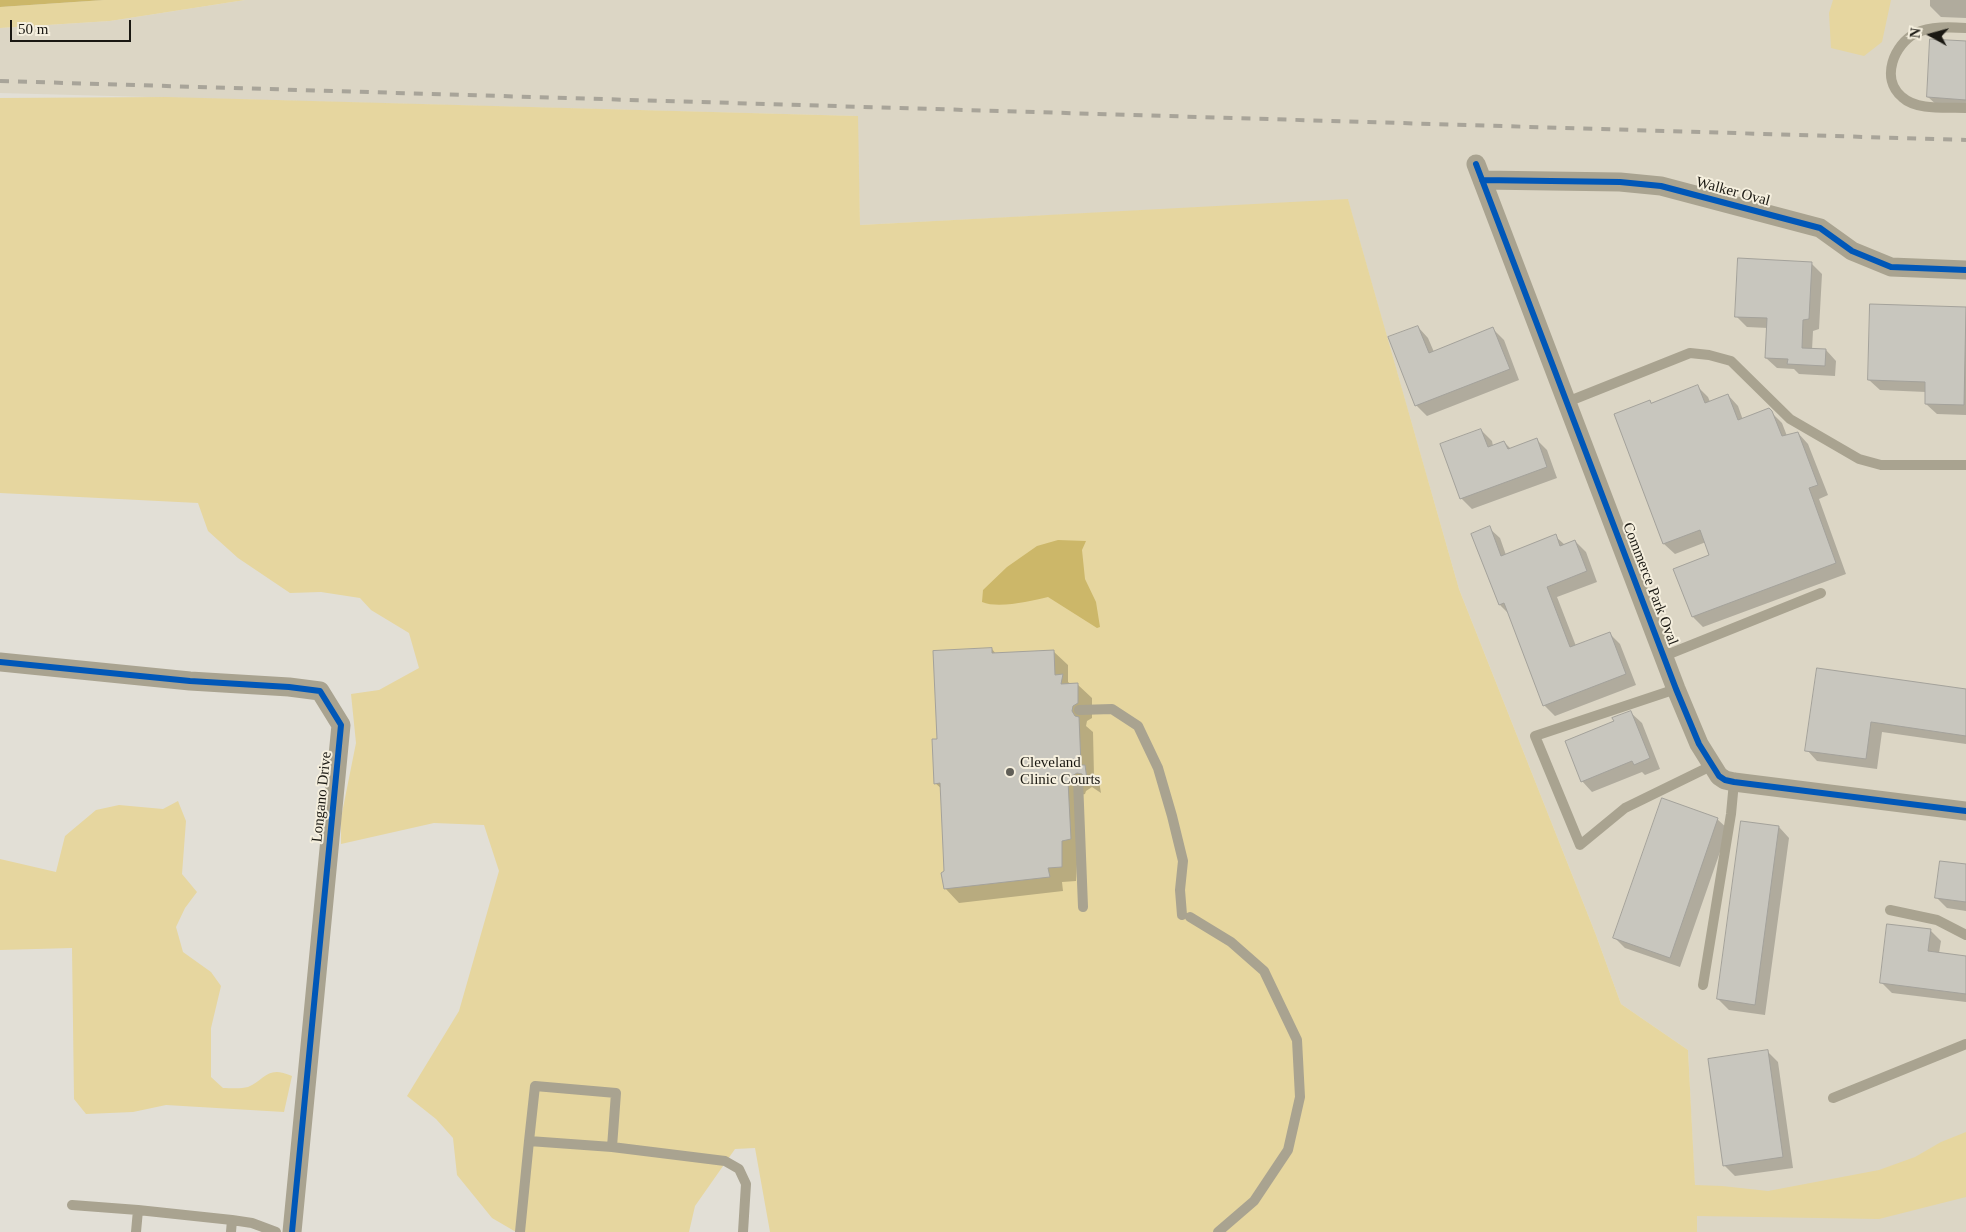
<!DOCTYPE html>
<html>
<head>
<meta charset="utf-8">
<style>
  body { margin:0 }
  #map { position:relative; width:1966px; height:1232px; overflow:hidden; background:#e2dfd6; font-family:Georgia,serif }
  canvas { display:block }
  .north { position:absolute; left:1906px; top:10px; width:50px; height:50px; -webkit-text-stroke:4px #f5efde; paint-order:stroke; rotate:277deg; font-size:14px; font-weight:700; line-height:20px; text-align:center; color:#1a1812 }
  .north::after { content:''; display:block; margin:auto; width:18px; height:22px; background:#1a1812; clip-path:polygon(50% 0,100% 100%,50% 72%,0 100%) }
  .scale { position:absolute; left:10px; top:20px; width:121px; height:22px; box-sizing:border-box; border:2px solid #1a1812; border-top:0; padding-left:6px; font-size:15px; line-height:18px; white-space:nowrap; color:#1a1812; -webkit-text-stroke:4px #f5efde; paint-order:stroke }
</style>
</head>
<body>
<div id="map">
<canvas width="1966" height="1232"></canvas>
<div class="north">N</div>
<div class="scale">50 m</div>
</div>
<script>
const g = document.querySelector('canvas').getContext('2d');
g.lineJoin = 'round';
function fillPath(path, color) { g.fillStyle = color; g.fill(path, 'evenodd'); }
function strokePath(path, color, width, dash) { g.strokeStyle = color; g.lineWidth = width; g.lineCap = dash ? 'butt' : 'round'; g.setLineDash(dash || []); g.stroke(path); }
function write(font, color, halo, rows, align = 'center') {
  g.font = font + ' Georgia,serif'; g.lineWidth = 4; g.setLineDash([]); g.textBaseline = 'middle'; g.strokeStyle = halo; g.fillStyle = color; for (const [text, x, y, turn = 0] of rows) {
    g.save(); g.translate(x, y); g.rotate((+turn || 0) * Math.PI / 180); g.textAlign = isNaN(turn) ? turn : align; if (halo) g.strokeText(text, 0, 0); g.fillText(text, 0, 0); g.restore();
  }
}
const built = new Path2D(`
  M245,0h1721v1232h-269l-9,-182 -67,-46 -25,-69 -137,-346 -111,-389 -488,25 -3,-109 -857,-23v-65l110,-7z`);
const green = new Path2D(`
  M104,0h141l-135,21 -110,7v-21z
  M1833,0h58l-9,42 -18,14 -33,-8 -2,-35z
  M167,97l691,19 2,109 488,-26 111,390 137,346 25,69 67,46 7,135 27,1 46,5 111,-21 36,-13 26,-15 25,-10v65l-87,22 -182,-3v16h-927l-15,-84 -20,1 -40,57 -6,26h-173l-24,-14 -35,-43 -4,-37 -17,-19 -29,-23 52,-85 40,-140 -15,-46 -50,-2 -93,21v-26l15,-75 -5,-49 28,-4 40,-22 -10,-35 -38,-23 -11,-12 -39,-6 -31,1 -52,-35 -30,-27 -10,-28 -198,-10v-395z
  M178,801l8,20 -4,53 15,18 -12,16 -9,19 7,25 28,20 10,14 -10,42v49l12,11c7,0 18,1 25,-1 18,-8 19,-22 44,-11l-8,36 -118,-7 -33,7 -47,2 -12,-15 -2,-151 -72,2v-91l56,13 9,-36 31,-26 23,-5 44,4z`);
const water = new Path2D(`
  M0,0h104l-104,7z
  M1058,540l28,1 -4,9 3,29 11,23 4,25 -3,1 -49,-31c-18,4 -49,12 -66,5l1,-12 24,-23 30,-21z`);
const shadow = new Path2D(`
  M1930,0h36v18l-25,-1 -11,-11z
  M1966,42v67l-27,-2 -11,-10z
  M1811,263l11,11 -3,55 -6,2 -1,19h14l10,11 -1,15 -36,-2 -5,-5 -17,-1 -11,-10 2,-30 -21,-1 -11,-11z
  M1872,305l94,3v107l-29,-1 -11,-10v-12l-46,-2 -11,-10z
  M1418,327l10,11 6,14 59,-23 11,11 15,40 -92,36 -11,-11z
  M1698,387l10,10 2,5 18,-7 10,11 5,14 26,-10 13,13 5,13 11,-3 10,11 20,51 -9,4 27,75 -143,53 -10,-10 18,-61 -5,-14 -31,12 -11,-10 -49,-129 35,-13 2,2z
  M1481,430l11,11 1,5 11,-4 7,7 25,-10 11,11 10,28 -85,31 -11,-11z
  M1489,528l11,10 6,17 49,-19 10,9 10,-4 11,11 11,30 -40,15 19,49 33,-13 11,11 16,41 -81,31 -11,-11 -33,-89 -11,-11z
  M992,649l4,5 57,-3 15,14v17l3,2h6l15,14v20l-5,3 -1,5 7,6 1,44 5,5 2,12 -9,-6 -6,4 -1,3 -4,1 -5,86 -14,1 1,9 -104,12 -14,-15 1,-17 -4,-82 -7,-6 4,-43z
  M1818,670l148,20v54l-84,-12 -5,37 -60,-8 -10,-11z
  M1631,713l11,10 18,46 -15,6 -3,-3 -50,20 -10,-11 33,-59z
  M1717,819l11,10 -48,138 -55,-19 -10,-10z
  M1779,827l10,11 -24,177 -36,-5 -11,-11z
  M1966,865v46l-19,-3 -10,-10z
  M1930,930l11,11 -2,12 27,4v45l-74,-9 -11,-11z
  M1767,1051l11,11 15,106 -58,8 -11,-11z`);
const building = new Path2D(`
  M1930,39l36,2v59l-39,-3z
  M1738,258l74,4 -3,57 -6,1 -1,28 24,1 -1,17 -38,-2 1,-5 -23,-1 2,-40 -32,-1z
  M1870,304l96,3 -2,98 -39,-1v-22l-57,-2z
  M1418,326l11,27 64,-26 17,42 -95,37 -27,-69z
  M1698,385l7,18 23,-9 10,26 31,-12 3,3 10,25 16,-4 20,53 -9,3 27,75 -144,54 -19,-48 36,-14 -9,-25 -37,14 -49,-130 36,-14 1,3z
  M1481,429l7,18 16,-6 4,8 29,-11 10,29 -87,32 -20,-55z
  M1490,526l11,30 55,-22 4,12 15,-6 12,31 -40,16 23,60 40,-15 16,42 -83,32 -39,-103 -5,2 -28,-71z
  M992,648v5l62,-3 1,25 8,-1 -2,10 17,-1v20l-5,3 -1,5 3,5 4,1 2,48h4l2,14 -2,1 -3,-6 -5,-1 -5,3 -1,5h-3l3,58 -9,2v26l-14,1 2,9 -106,12 -3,-16 3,-2 -4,-88 -6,1 -2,-45h5l-4,-88z
  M1817,668l149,21v47l-95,-14 -5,37 -61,-8z
  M1631,711l19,47 -16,7 -2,-4 -51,21 -16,-41 49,-20 -2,-3z
  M1662,798l56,20 -48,140 -57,-20z
  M1741,821l38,5 -24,179 -38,-6z
  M1940,861l26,3v38l-31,-4z
  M1887,924l44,5 -3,22 38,5v38l-86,-11z
  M1768,1050l15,107 -60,9 -15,-107z`);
const service = new Path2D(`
  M1966,28c-15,-1 -36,-2 -50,5 -22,11 -36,46 -14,64 15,14 45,10 64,11
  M1567,402l123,-49 19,2 22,6 59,58 69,40 22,6h85
  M1664,656l157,-63
  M1676,689l-141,47 45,109 45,-37 88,-43
  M1079,710l33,-1 26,17 20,42 14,48 11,45 -3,29 2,25
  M1078,780l5,127
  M1890,910l47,10 29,15
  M1190,917l41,25 33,29 33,69 3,57 -12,53 -34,51 -36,31
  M1703,985l28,-171 3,-32
  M1833,1098l133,-54
  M529,1141l6,-55 81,7 -4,54
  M72,1205l66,5
  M232,1220l20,3 24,9
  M136,1232l2,-22 94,10 -1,12
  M520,1232l9,-91 83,6 113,14 14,8 7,15 -3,48`);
const minor = new Path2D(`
  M1476,164l200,525 23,55 20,32 6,4 9,2 232,29
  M1482,180l138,2 41,4 159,42 32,23 39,16 75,3
  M0,662l190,19 99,6 31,4 21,34 -49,507`);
const rail = new Path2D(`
  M0,81l1966,59`);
const cycleway = new Path2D(`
  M1476,164l200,525 23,55 20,32 6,4 9,2 232,29
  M1482,180l138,2 41,4 159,42 32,23 39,16 75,3
  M0,662l190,19 99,6 31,4 21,34 -49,507`);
const markers = [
  [1010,772,5,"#605e57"]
];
const streetNames = [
  ["Walker Oval",1733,192,15],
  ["Commerce Park Oval",1650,584,69],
  ["Longano Drive",322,797,-84]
];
const poiNames = [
  ["Cleveland",1020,763],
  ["Clinic Courts",1020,780]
];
fillPath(built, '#dcd6c5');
fillPath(green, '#e6d69f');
fillPath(water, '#ccb769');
fillPath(shadow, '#0003');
fillPath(building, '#c8c6be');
strokePath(building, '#a4a29b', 1);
strokePath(service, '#a9a390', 10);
strokePath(minor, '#a9a390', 19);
strokePath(rail, '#a8a499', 4, [9, 9]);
strokePath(cycleway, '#0057b8', 6);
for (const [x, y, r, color] of markers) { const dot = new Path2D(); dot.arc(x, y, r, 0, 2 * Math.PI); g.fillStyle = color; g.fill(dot); strokePath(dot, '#f5efde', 2); }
write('15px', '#1a1812', '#f5efde', streetNames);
write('15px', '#1a1812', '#f5efde', poiNames, 'left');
</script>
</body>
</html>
